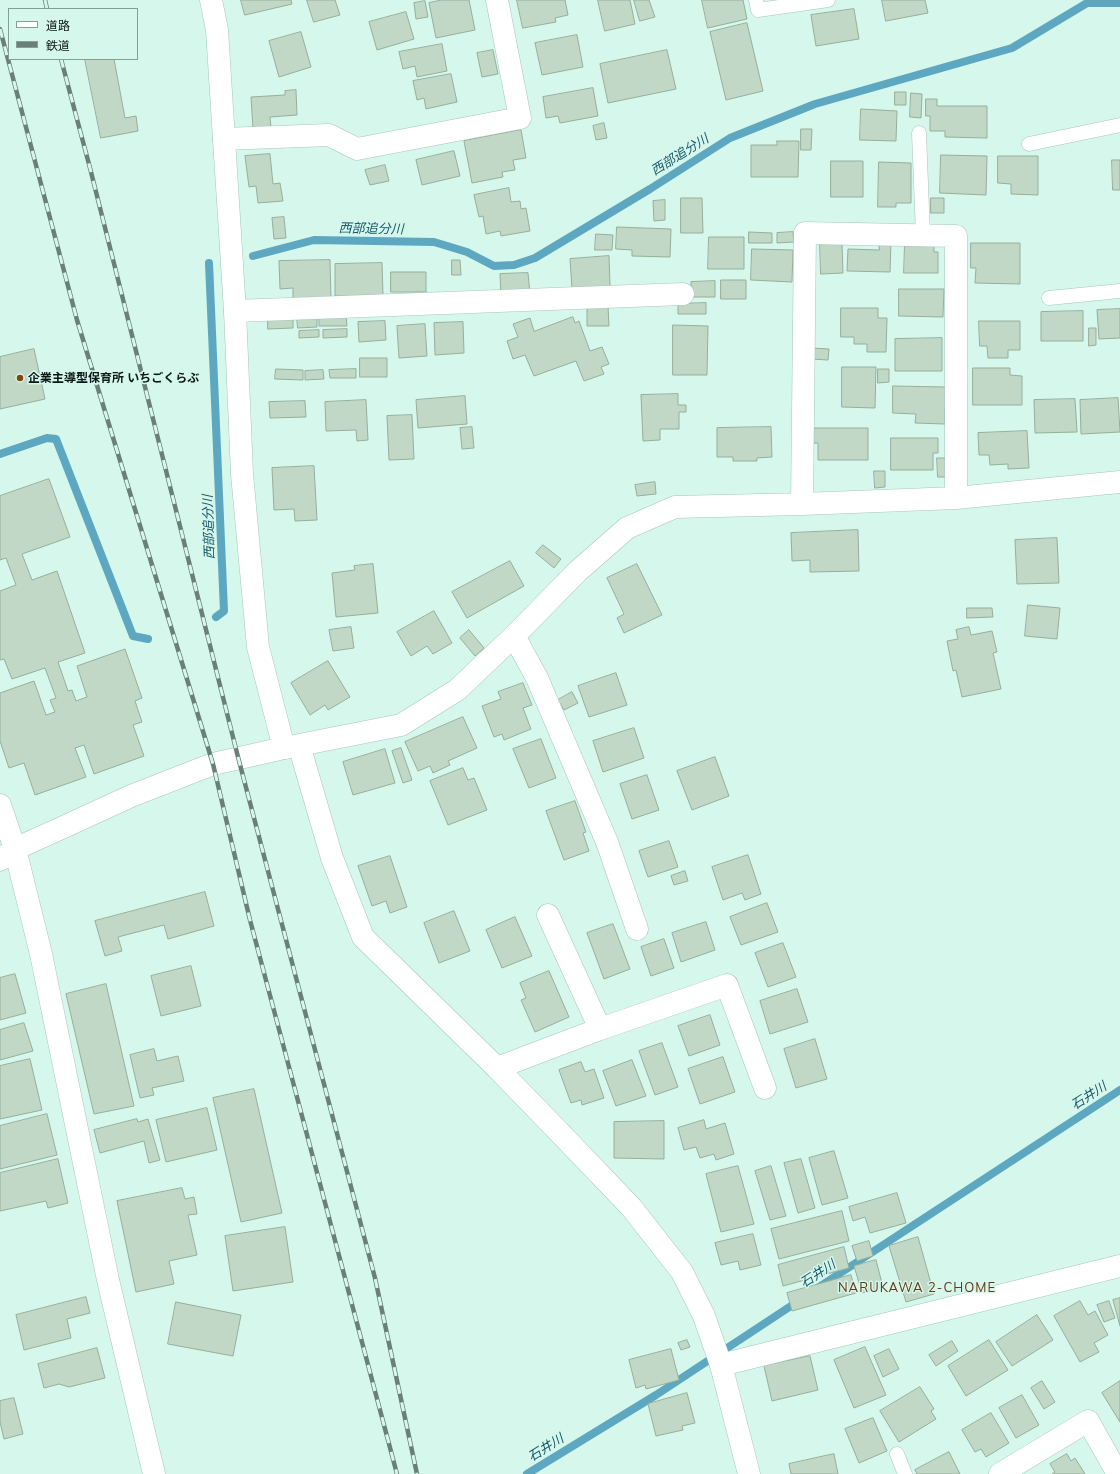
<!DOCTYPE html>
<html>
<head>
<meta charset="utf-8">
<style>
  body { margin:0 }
  #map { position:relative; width:1120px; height:1474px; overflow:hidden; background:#d5f7ec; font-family:Mulish,"Noto Sans JP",sans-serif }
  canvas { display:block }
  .legend { position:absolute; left:8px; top:8px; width:130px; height:52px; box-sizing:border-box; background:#d5f7ec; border:1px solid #859e96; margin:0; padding:5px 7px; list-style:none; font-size:12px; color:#0d1916 }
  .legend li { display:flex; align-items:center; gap:8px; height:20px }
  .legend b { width:20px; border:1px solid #859e96 }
</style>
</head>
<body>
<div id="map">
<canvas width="1120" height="1474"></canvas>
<ul class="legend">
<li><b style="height:5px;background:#fff"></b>道路</li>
<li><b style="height:5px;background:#697f78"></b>鉄道</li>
</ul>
</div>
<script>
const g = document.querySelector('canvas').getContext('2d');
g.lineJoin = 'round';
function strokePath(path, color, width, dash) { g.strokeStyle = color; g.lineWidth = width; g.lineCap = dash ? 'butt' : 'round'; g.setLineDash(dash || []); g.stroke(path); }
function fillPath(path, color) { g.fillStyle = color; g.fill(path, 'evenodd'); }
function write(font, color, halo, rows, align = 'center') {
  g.font = font + ' Mulish,"Noto Sans JP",sans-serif'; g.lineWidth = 3; g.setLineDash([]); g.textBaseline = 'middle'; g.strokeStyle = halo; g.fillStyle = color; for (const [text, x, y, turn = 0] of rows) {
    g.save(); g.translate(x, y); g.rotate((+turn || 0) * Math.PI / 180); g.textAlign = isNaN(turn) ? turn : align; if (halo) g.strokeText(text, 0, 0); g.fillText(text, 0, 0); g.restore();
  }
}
const stream = new Path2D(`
  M253,256l61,-16 120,2 33,10 27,14 20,-1 21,-7 115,-69 80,-51 85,-34 197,-56 75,-45h33
  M209,263l15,348 -8,6
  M0,454l47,-16 9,1 77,197 15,3
  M819,1287l301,-197
  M527,1474l129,-79 144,-95`);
const building = new Path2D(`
  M241,0h50l1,4 -47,11z
  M307,0h28l5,15 -26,7z
  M442,0h27l6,30 -39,8 -7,-35z
  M517,0h48l3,15 -13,3 1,4 -33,6z
  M598,0h32l5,24 -30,7z
  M634,0h15l6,17 -15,4z
  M702,0h41l4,19 -39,9z
  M882,0h43l3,13 -42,8z
  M425,1l3,16 -12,2 -2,-16z
  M854,9l5,30 -43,7 -5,-31z
  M406,12l8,27 -37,11 -8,-28z
  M747,23l16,68 -37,9 -16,-68z
  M301,32l10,35 -32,10 -10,-36z
  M577,35l6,32 -41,8 -7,-32z
  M442,44l5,27 -30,6 -2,-11 -12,3 -4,-17z
  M493,50l5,24 -16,3 -5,-24z
  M667,50l9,39 -68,14 -8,-39z
  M85,59h29l11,59 11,-2 2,15 -37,7z
  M451,74l6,28 -31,7 -2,-11 -7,2 -4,-19z
  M593,88l5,28 -38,7 -2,-7 -12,2 -3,-21z
  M296,90l1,25 -27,2 1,11 -18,1 -2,-32 34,-2v-4z
  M895,92h11v13h-11z
  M911,93l11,1 -1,24 -11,-1z
  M926,99h11v7h50v32l-42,-1v-6h-15v-15h-4z
  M861,109l36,2 -1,30 -36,-1z
  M604,123l3,15 -11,2 -3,-14z
  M801,129h11l-1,21h-10z
  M521,130l5,28 -13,2 2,10 -13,2 1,5 -31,6 -8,-42z
  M777,141h22l-1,36h-47v-32h26z
  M454,151l6,25 -38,9 -6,-25z
  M270,154l3,30 7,-1 3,18 -25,2 -2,-17 -7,1 -4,-31z
  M941,155l46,1 -1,39 -46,-2z
  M998,156h40v39l-27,-1v-10l-13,-1z
  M1112,160h8v30h-7z
  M831,161h32v36h-32z
  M879,162l32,1v40h-15v4h-18z
  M385,165l4,16 -19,4 -5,-15z
  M509,188l2,14 9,-1 1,8 5,-1 4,23 -29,5 -1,-5 -14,3 -3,-18 -4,1 -5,-22z
  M681,198h21l1,35h-22z
  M931,198h13v15h-13z
  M665,200v20l-11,1 -1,-20z
  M284,217l2,21 -12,1 -2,-21z
  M617,227l54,2 -1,28 -38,-1v-6l-16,-1z
  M749,232l23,1v10h-23z
  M793,232l1,10 -17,1v-10z
  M596,234l17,1 -1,15h-17z
  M709,237h35v32h-36z
  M879,242h12l-1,30 -43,-1 1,-22 31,1z
  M905,243l29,1v8h4v21h-34z
  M971,243h49v41l-45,-1 1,-15h-5z
  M820,244h22l1,29 -22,1z
  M752,249l41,1 -1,32 -41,-2z
  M609,256l1,30 -38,3 -2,-30z
  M330,260l1,39h-38v-11l-13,1 -1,-28z
  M452,260h8l1,15h-9z
  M382,263l1,32 -48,1v-32z
  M391,272h35v20h-35z
  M528,273l2,21 -29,2 -1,-22z
  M721,280h25v19h-25z
  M715,281v16h-24v-15z
  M899,289h45l-1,28 -44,-1z
  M706,303v11h-28v-10z
  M608,305l1,21h-22v-20z
  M841,308h37v10h9l-1,34h-19v-8h-13v-7h-13z
  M1120,309v29l-21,1 -2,-29z
  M1083,311v30h-42v-29z
  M346,316l1,10h-28v-9z
  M573,317l2,6 4,-2 11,30 12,-4 7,17 -8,3 3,7 -20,7 -8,-20 -42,15 -9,-21 -12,4 -6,-18 11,-4 -5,-13 17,-6 4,13z
  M297,318h20v9l-19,1z
  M268,319h25v9l-25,1z
  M385,321l1,19 -27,2 -1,-20z
  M979,321h41v29h-12v8h-20l-1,-12h-7z
  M463,322l1,31 -29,2 -1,-32z
  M425,324l2,32 -28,2 -2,-32z
  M673,325l35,1 -1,49h-34z
  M1089,328h7v17l-7,1z
  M347,329v8l-24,1v-8z
  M319,330v7l-20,1v-7z
  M942,338v33h-47v-32z
  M812,348l17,1 -1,11 -17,-1z
  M34,349l11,50 -45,10v-52z
  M360,358h27v19h-27z
  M842,367h34l-1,41 -33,-1z
  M973,368h37v7l12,1v29h-49z
  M276,369l27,1v10l-28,-1z
  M356,369v9h-26l-1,-8z
  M878,369h11v13l-11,1z
  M323,370l1,9 -19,1v-9z
  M893,386l53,1 -1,37 -30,-1 1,-9 -23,-1z
  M678,394v11h8v7h-7v17h-19v11l-17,1 -2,-46z
  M465,396l2,28 -49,4 -2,-28z
  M1118,398l2,34 -39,2 -1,-34z
  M1075,399l2,33 -42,1 -1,-33z
  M366,400l2,40 -11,1 -1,-11 -30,1 -1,-29z
  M305,401l1,16 -36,1 -1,-16z
  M412,415l2,44 -25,1 -2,-44z
  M472,427l2,21 -12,1 -2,-21z
  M771,427l1,30 -15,1v3h-24v-4h-16v-29z
  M814,428h54v32h-50v-17h-4z
  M1027,431l2,37 -21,1v-5l-18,1 -1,-10h-10l-1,-22z
  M891,438h47v15h-5v17h-42z
  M937,458h10l1,19h-10z
  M314,466l3,54 -22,1 -1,-12 -20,1 -2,-42z
  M874,471h11v16l-10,1z
  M49,479l21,58 -48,17 10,26 25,-9 28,82 -27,9 10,29 4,-1 4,11 11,-4 -10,-31 48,-17 17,49 -7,3 7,21 -9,3 11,31 -50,18 -10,-29 -9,3 11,29 -51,18 -11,-32 -15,5 -9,-27v-48l34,-12 12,34 9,-3 -5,-12 6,-2 -11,-30 -33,11 -8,-20 -4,1v-69l16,-6 -10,-27 -6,2v-64z
  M655,482l1,12 -19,2 -2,-11z
  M858,530l1,41 -49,1v-12l-18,1 -1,-28z
  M1057,538l2,45 -42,1 -2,-44z
  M543,545l18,14 -7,9 -18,-15z
  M510,561l14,25 -57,32 -15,-26z
  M373,564l5,49 -42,4 -4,-44 23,-3 -1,-4z
  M637,564l25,51 -38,18 -7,-15 7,-4 -17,-36z
  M1028,605l32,3 -3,31 -32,-3z
  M967,608h25l1,9 -26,1z
  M434,611l18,32 -19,11 -6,-8 -16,10 -14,-24z
  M351,627l3,21 -21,3 -4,-21z
  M969,627l2,8 21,-4 5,21 -4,1 8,36 -39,8 -6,-27 -3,1 -6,-30 11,-2 -2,-9z
  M469,630l15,18 -9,8 -15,-18z
  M328,661l22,36 -22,13 -3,-5 -15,10 -19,-32z
  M616,673l11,32 -38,12 -11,-31z
  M523,683l9,22 -9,3 8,21 -27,11 -2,-6 -8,3 -12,-31 19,-7 -3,-7z
  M572,692l6,11 -14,7 -6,-10z
  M463,717l14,31 -29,13 2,4 -17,8 -3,-7 -12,5 -13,-29z
  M634,728l10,30 -41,14 -10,-31z
  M541,739l15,39 -27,10 -16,-39z
  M401,748l11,32 -9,3 -11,-32z
  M385,749l10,34 -42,12 -10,-33z
  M715,757l14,39 -37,14 -15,-39z
  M463,768l5,12 6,-2 13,32 -39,15 -18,-44z
  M647,775l12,35 -27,9 -12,-35z
  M575,801l11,31 -3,1 6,18 -25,9 -18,-49z
  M669,841l9,26 -30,10 -9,-26z
  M748,855l13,39 -16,6 -3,-7 -19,7 -11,-33z
  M390,856l17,51 -17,6 -4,-12 -14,5 -14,-40z
  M685,871l3,10 -14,4 -3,-9z
  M205,892l9,34 -46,13 -4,-14 -46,12 4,14 -17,5 -10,-35z
  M767,903l11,29 -37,13 -11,-28z
  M454,911l16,40 -31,12 -15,-40z
  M515,917l17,39 -30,12 -16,-38z
  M706,922l9,28 -34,12 -9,-29z
  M613,924l17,45 -26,10 -17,-46z
  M664,939l10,29 -23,8 -10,-29z
  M783,943l13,34 -28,10 -13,-34z
  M191,966l10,40 -40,10 -10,-40z
  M549,971l20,46 -34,15 -14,-32 5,-2 -6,-15z
  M15,974l11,39 -26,7v-42z
  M106,984l28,122 -40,8 -28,-120z
  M797,989l11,33 -38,12 -10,-33z
  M710,1015l10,30 -31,11 -11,-30z
  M24,1023l9,28 -33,9v-30z
  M815,1039l12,40 -31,9 -12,-39z
  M662,1043l16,44 -23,8 -16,-44z
  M154,1049l3,12 21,-5 6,25 -32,7 2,7 -14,3 -10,-43z
  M723,1057l12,35 -35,12 -12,-35z
  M30,1059l12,51 -42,9v-53z
  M632,1060l14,36 -30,10 -13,-35z
  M581,1062l4,10 9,-3 10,29 -22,7 -1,-5 -10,3 -12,-33z
  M254,1089l28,124 -41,9 -28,-124z
  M207,1108l10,42 -51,12 -10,-42z
  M47,1114l10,41 -57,14v-43z
  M137,1119l1,3 10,-3 12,41 -11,3 -5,-22 -44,12 -6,-23z
  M704,1120l2,9 19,-6 9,31 -18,6 -2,-6 -14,4 -4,-11 -12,3 -6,-22z
  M664,1121v38l-50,-1v-36z
  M834,1151l14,47 -26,7 -13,-47z
  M58,1159l10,44 -20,5 -2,-7 -46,10v-38z
  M801,1159l14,49 -17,5 -14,-50z
  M738,1166l16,58 -33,8 -15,-58z
  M771,1166l15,50 -16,4 -15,-49z
  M182,1188l3,11 9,-2 3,17 -9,1 9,40 -28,6 5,23 -38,8 -19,-91z
  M897,1193l9,30 -36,10 -5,-16 -12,4 -4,-14z
  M842,1211l7,30 -70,18 -8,-30z
  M285,1227l8,55 -60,9 -8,-55z
  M753,1234l8,31 -21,5 -2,-9 -17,4 -6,-22z
  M918,1237l16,57 -28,8 -17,-56z
  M869,1241l4,15 -16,5 -5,-15z
  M844,1247l5,21 -66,18 -5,-21z
  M876,1260l7,27 -21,6 -8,-27z
  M851,1275l5,18 -64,18 -5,-18z
  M86,1297l4,16 -23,6 4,19 -47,12 -8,-35z
  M1120,1298v28l-7,-26z
  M1080,1301l8,14 7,-4 13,24 -14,8 5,9 -19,10 -26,-46z
  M1109,1301l6,17 -11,4 -7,-17z
  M176,1302l65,13 -8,41 -65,-12z
  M1037,1315l16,25 -41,26 -16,-24z
  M687,1340l3,7 -9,3 -3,-7z
  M989,1340l19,30 -42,26 -18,-30z
  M952,1341l6,10 -22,15 -7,-11z
  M865,1347l21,48 -32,13 -20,-48z
  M97,1348l8,30 -36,9 -10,-3 -15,4 -6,-24z
  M671,1349l8,31 -33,9 -1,-4 -9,3 -7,-28z
  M889,1349l10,20 -16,8 -9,-21z
  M810,1356l8,34 -46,11 -8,-35z
  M1042,1381l13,21 -11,7 -13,-21z
  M1120,1381v41l-18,-29z
  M920,1387l14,22 -3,2 5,8 -37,23 -19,-31z
  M687,1393l8,30 -13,3 1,4 -27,6 -8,-32z
  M1022,1395l17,30 -23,13 -17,-30z
  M14,1398l9,36 -19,5 -4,-17v-21z
  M991,1413l18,30 -23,14 -5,-8 -6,3 -13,-22z
  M873,1418l14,33 -28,12 -14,-34z
  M949,1452l11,22h-43l-2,-4z
  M834,1454l4,20h-47l-2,-10z
  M1067,1454l4,7 4,-3 10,16h-33l3,-2 -5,-8z`);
const service = new Path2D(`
  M756,0l2,10 70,-10
  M919,133l4,102
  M1029,144l91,-19
  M1049,298l71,-7
  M897,1454l8,20`);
const minor = new Path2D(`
  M224,139l105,-4 28,14 163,-31 -23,-118
  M235,311l448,-17
  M802,504l3,-271 151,3v262
  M514,636l23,42 70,164 30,87
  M299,745l33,113 31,79 134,131 64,66 70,73 51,65 22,44 17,49 28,109
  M284,748l117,-23 56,-35 57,-54 64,-65 49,-43 48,-21 127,-3 154,-6 164,-16
  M0,805l15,44 26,105 67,326 46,194
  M548,915l52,114
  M497,1068l103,-39 127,-44 38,103
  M721,1365l399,-99
  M1000,1474l88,-53 30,53`);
const tertiary = new Path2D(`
  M0,860l15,-11 53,-24 63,-29 82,-32 71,-16 -26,-101 -16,-173 -7,-163 -18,-281 -6,-30`);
const rail = new Path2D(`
  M45,0l2,9
  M0,29l77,291 136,444 37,156 147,554
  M61,59l29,109 148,589 137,521 42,196`);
const markers = [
  [20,378,4,"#854608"]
];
const poiNames = [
  ["企業主導型保育所 いちごくらぶ",28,378]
];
const waterNames = [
  ["西部追分川",680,155,-32],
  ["西部追分川",371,229,1],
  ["西部追分川",209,527,-92],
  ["石井川",1089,1096,-33],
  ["石井川",818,1274,-33],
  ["石井川",546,1448,-32]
];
const neighbourhoodNames = [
  ["NARUKAWA 2-CHOME",917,1288]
];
strokePath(stream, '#5da8c0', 8);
fillPath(building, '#c0d8c5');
strokePath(building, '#96ae9b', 1);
strokePath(service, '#a6c6bc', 15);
strokePath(minor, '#a6c6bc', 23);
strokePath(tertiary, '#a6c6bc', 23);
strokePath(service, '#fff', 14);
strokePath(minor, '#fff', 22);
strokePath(tertiary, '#fff', 22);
strokePath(rail, '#697f78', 4.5);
strokePath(rail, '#d5f7ec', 3, [9]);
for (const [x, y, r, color] of markers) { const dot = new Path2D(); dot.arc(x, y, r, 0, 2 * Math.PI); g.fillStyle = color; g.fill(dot); strokePath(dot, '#d5f7ec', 1.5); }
write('bold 12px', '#0d1916', '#d5f7ec', poiNames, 'left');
write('italic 13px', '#1b586a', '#d5f7ec', waterNames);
g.letterSpacing = '1px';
write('13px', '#663a15', '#d5f7ec', neighbourhoodNames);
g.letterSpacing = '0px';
</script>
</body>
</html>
